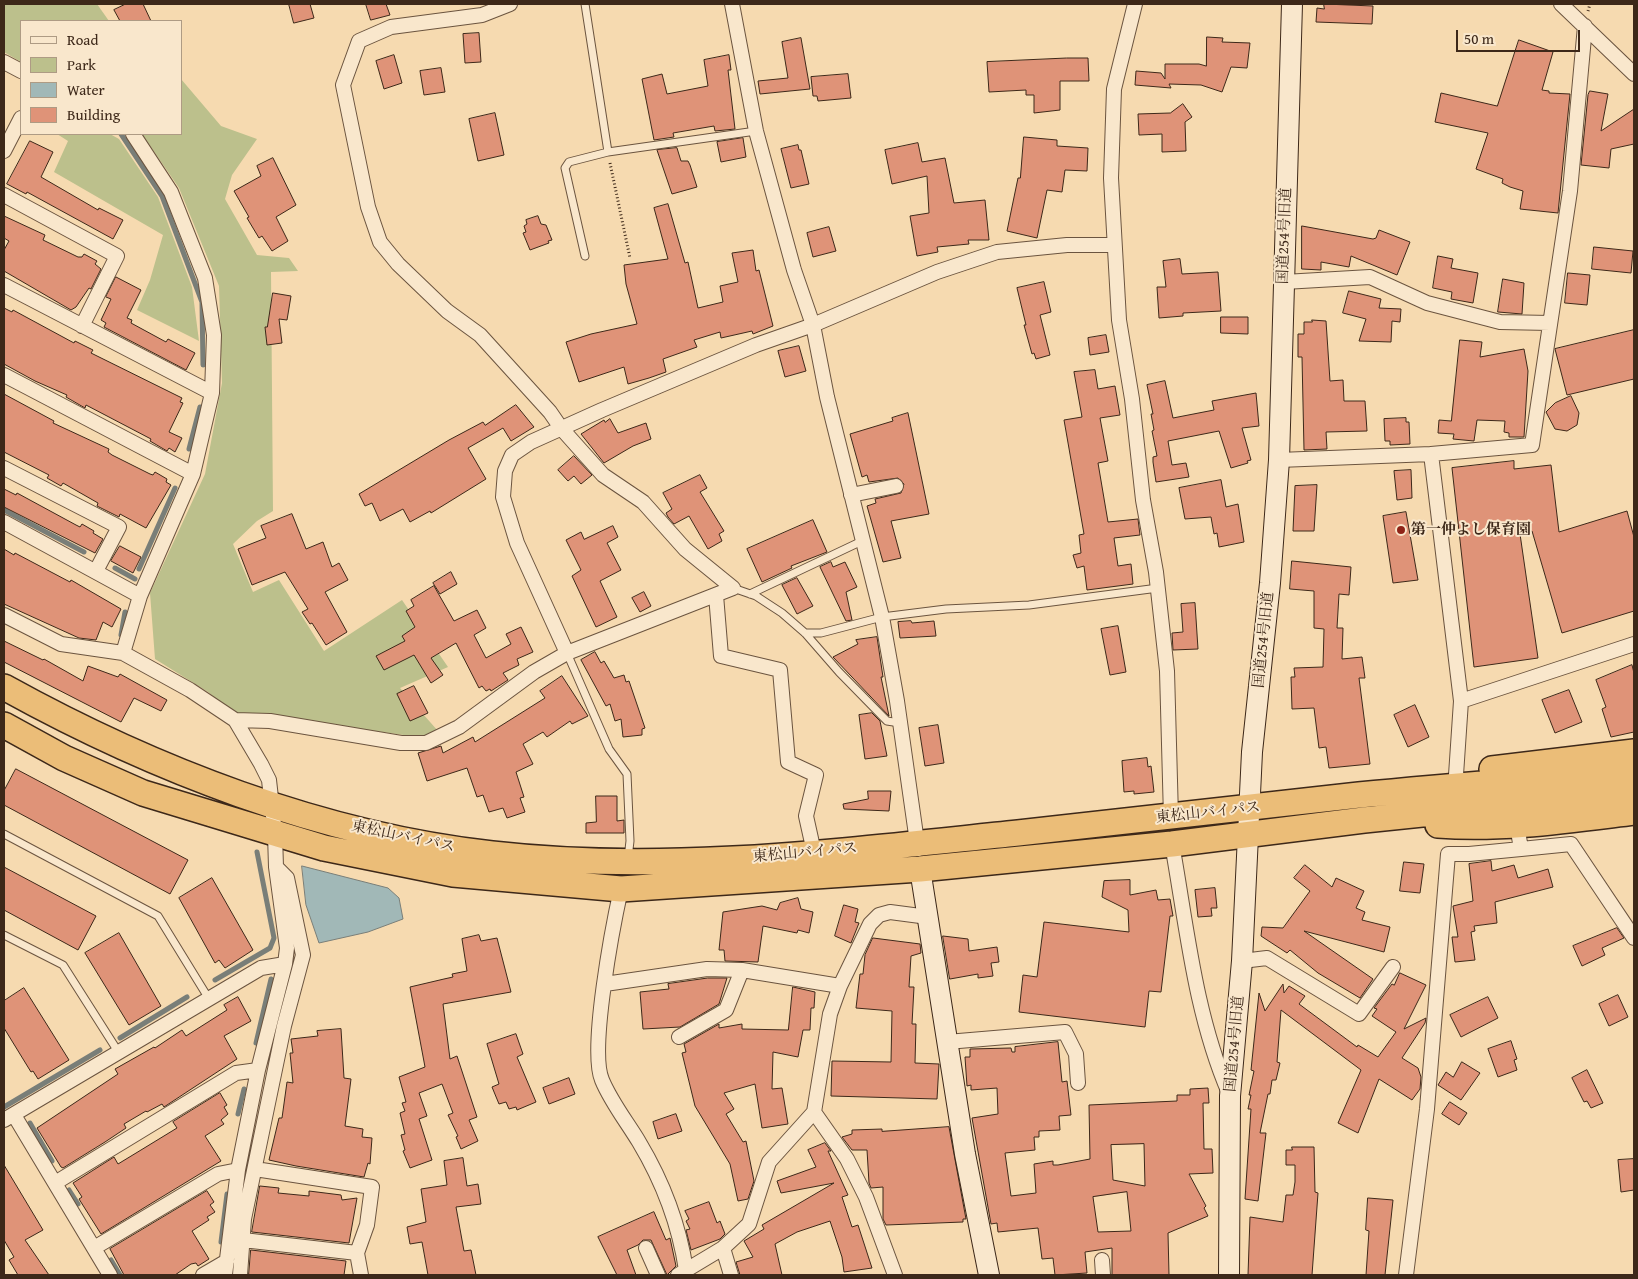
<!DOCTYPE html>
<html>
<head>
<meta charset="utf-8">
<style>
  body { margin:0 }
  #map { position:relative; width:1638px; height:1279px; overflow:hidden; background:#f6dab0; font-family:"Gentium Book Plus",serif }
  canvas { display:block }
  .frame { position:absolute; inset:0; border:5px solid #3d2819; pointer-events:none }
  .legend { position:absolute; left:20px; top:20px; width:162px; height:115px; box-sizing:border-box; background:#f9e7cc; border:1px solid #ae9b84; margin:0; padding:6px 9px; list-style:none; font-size:15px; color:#3d2819 }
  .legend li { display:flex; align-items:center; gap:10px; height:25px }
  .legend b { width:25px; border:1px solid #ae9b84 }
  .scale { position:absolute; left:1456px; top:30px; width:124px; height:22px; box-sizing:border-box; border:2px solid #3d2819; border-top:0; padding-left:6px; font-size:15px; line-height:18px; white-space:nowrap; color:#3d2819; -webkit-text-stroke:4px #f9e7cc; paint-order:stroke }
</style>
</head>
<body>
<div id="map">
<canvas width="1638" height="1279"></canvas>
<div class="frame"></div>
<ul class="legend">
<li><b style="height:6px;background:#f9e7cc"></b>Road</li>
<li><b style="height:14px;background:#bcc08c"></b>Park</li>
<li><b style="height:14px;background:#a1b8b7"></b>Water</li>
<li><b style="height:14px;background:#df9378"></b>Building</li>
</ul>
<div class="scale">50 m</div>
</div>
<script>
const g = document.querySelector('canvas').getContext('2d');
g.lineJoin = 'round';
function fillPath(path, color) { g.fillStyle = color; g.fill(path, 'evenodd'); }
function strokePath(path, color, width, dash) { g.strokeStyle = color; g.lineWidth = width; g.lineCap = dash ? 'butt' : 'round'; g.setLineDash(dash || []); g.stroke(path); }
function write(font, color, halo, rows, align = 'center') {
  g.font = font + ' "Gentium Book Plus","Noto Serif JP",serif'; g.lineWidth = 4; g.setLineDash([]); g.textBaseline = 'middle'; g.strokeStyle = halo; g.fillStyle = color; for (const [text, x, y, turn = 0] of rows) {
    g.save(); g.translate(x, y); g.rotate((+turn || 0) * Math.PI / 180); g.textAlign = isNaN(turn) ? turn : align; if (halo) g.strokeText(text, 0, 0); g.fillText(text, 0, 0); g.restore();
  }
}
const green = new Path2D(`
  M4,4h93l12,17h-88v41l-17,-10z
  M181,79l40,47 36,13 -25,36 -7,24 32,56 32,3 9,13 -27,1 2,239 -16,10 -24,23 20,48 26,-12 45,71 78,-51 46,67 -48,21 38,43 -13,7 -178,-25h-14l-25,-21 -53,-33 -5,-66 55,-119 17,-91 -3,-97 -40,-98 -37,-54h39z
  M57,134h53l9,5 39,58 34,90 7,54 -62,-31 13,-30 13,-45 -109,-63 14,-31z`);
const water = new Path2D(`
  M302,866l86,22 11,10 4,21 -35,13 -49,11 -13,-38z`);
const stream = new Path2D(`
  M121,134l41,62 40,106 1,63
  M189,449l11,-42
  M4,510l80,42
  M115,568l20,11
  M139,569l36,-81
  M121,635l4,-23
  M215,980l55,-32 4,-10 -17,-86
  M120,1038l67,-41
  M256,1043l15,-64
  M4,1107l96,-57
  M238,1114l6,-25
  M30,1123l22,38
  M69,1190l9,14
  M221,1242l6,-48
  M111,1260l9,15`);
const building = new Path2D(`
  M126,4h17l8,17h-31l-6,-11z
  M289,4h21l4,14 -20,5z
  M366,4h20l4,11 -19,5z
  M1324,4l49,2 -1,18 -56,-2 1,-14 7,1z
  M479,33l2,29 -16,1 -2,-29z
  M1207,37l16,1 -1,4 28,1 -3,25 -16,-1 -9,25 -21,-7 -32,-1 2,4 -36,-3 1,-14 25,2 4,6v-15h34l7,2z
  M801,38l9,51 -50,5 -2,-13 30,-3 -6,-36z
  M1519,40l34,12 -11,38 7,1v2l21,1 -12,119 -38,-4 3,-18 -13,-4 -8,-4 1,-4 -27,-10 12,-36 -53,-11 6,-29 56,13z
  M394,55l8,28 -18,6 -8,-28z
  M729,55l2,15h-3l7,59 -20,2 -1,-5 -41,7 1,4 -20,3 -12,-61 20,-5 5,20 41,-8 -4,-26z
  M1067,58h21l1,23h-29v29l-26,3v-18h-8v-5l-37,2 -2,-30z
  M441,68l4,24 -21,3 -4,-24z
  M848,74l3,24 -33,3 -1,-5h-4l-2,-19z
  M1590,91l18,3 -7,37 33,-22v35l-23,5 -2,19 -28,-3 7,-70z
  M1183,104l9,13 -7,5 1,29 -24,1v-18l-23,1 -1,-21 32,-1z
  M495,113l9,42 -26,6 -9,-42z
  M1024,137l33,3v6l31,2 -1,23 -22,-1 -3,22 -15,-2 -10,48 -30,-7 11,-53h2z
  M743,138l3,19 -25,5 -4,-20z
  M30,141l23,11 -12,25 57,33 1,-2 24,12 -10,19 -86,-47 -1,2 -19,-10z
  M918,143l4,19 23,-4 9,45 31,-3 4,40h-21l1,4 -32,3 1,5 -21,4 -7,-40 19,-3 -2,-37 -35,8 -7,-34z
  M798,145l1,5h2l8,34 -18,4 -10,-39z
  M677,148l4,13h7l2,4 7,22 -25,7 -15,-44z
  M273,158l23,47 -20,12 12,24 -16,10 -10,-15 -3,2 -12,-20 2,-1 -15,-26 27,-15 -4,-10z
  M668,204l17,59 3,-1 10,46 25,-6 -3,-16 18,-4 -6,-29 21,-3 3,21 3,-1 14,56 -20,8 -1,-3 -31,7 -1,-6 -26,8 3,7 -34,12 3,13 -17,6 -21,6 -4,-17 -45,15 -13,-40 25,-8 46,-10 -11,-40 -2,-19 44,-6 -14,-51z
  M4,216l41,19 -2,5 35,17h4l2,-3 13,7 -2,3 6,5 -10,20 -2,-1 -13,19 -5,3 -67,-39v-21l5,-9 -5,-3z
  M538,216l3,8 5,1 6,15 -4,1 1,2 -19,7 -7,-17 3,-1 -2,-6 3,-2 -1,-4z
  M1302,226l71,13 3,-1 3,-8 31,12 -13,33 -46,-19 -2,11 -28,-5v8l-19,-1z
  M829,227l7,24 -23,6 -6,-24z
  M1594,247l39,4 -2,22 -39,-4z
  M1438,256l15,3 -2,9 27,5 -5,30 -22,-4 1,-7 -19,-4z
  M1180,259l2,15 36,-2 3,39 -38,2v3l-24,2 -2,-31h9l-3,-26z
  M1568,273l22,2 -3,30 -22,-2z
  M116,277l25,13 -14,28 5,2 -1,3 35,19 2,-3 27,14 -9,17 -82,-43 2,-4 -5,-3 10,-21 -5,-2z
  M1503,279l21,4 -2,31 -24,-2z
  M1044,282l7,30 -11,3 10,40 -14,4 -2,-6 -2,1 -8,-29h2l-9,-37z
  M1349,291l32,8 -2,9 22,1 -1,13 -8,-1 -1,21 -32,-1 7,-22 -23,-6z
  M273,293l18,3 -4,24 -8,-1 3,24 -15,2 -2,-18h2z
  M4,308l8,4 1,-2 61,33 1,-2 18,9 -2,3 91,45 -2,4 3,1 -14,29 13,6 -7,14 -6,-4 -2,3 -17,-10 1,-2 -65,-34 -1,3 -19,-11 1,-2 -32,-14 -31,-17z
  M1221,317h27v17l-27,-1z
  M1312,320l14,1 4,60 13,-1 1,21h21l2,30 -41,1 1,17 -23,1 -2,-93h-4v-23h6v-12h8z
  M1634,330v49l-67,16 -12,-46z
  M1106,335l3,17 -19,3 -2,-17z
  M1460,340l22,2 -2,15 44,-8 4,22 -4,66h-15v-4l-5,-1 1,-11 -28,-1 -3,21 -21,-2 1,-5 -16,-1 1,-13 12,1z
  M799,346l7,25 -21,6 -7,-26z
  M1095,370l3,19 17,-3 5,29 -20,3 8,43 -10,2 10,59 30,-3 2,16 -26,3 4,28 13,-2 2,20 -46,6 -3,-24 -7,2 -4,-13 8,-2 -2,-18 5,-1 -20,-114 18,-3 -8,-45z
  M1165,381l8,37 41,-8 -2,-9 44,-8 3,33 -17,2 9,32 -4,1 1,2 -17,5 -12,-37 -51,10 4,24 14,-2 3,14 -33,5 -3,-20v-5l4,-1 -5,-25 2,-1 -3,-16h2l-6,-29z
  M4,394l50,27 -1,2 56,26 -1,3 4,3 38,19 3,1 2,-3 12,7 -1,3 5,3 -25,43 -26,-14 -1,3 -22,-11 1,-3 -35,-20 -2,3 -14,-8 2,-3 -45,-23z
  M1571,396l8,17 -2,12 -10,6 -12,-2 -9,-17 9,-9z
  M516,405l18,22 -23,14 -8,-13 -35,20 18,31 -55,34 -1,-2 -20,11 -7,-13 -23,12 -8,-18 -7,3 -6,-12 90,-54 34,-18 2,3z
  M908,413l21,101 -38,7 10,37 -18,4 -16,-56 9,-3 -1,-4 26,-6 3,-9 -6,-6 -29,4 -2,-7 -5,2 -12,-43 43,-13 -1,-3z
  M1406,418v4h3l1,22 -20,1v-4h-5l-1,-22z
  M610,419l8,14 28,-10 5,16 -18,7 -29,17 -23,-29 23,-14 1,2z
  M574,456l18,19 -11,9 -7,-8 -6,5 -10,-11z
  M1514,461v8l37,-4 8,67 68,-21 7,26v74l-72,22 -30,-102 -12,3 18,124 -64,9 -22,-199z
  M1411,470l1,28 -15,2 -3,-29z
  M700,475l7,13 -7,4 24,39 -5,3 3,7 -14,8 -19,-33 -15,8 -6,-7 -2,-4 6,-4 -9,-16z
  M1221,480l5,27 12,-3 6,38 -25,5 -2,-14 -3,1 -3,-17 -26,2 -6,-31z
  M1317,485l-3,46h-21l2,-45z
  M4,489l12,6 1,-2 59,32 4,2 2,-3 12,7 -1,2 10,6 -8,14 -91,-46z
  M1406,512l12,68 -25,3 -10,-67z
  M292,514l14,35 17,-7 9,25 7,-4 9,17 -23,12 22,40 -21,13 -14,-22 -2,1 -8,-12 6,-3 -23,-37 -33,13 -14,-36 28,-11 -5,-12z
  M813,520l14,32 -36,14 1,2 -30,14 -15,-33z
  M613,526l5,11 -11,6 14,27 -21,11 17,36 -21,10 -24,-51 9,-6 -15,-30 15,-8 3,7z
  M120,546l21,11 -8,16 -22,-12z
  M4,549l10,6 1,-2 55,29 1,-2 50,29 -9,18 -9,-5 -7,18 -17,-2 -75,-34z
  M1292,561l59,6 -2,28 -10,-1 -2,34h6l-1,31 20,-2 3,21h-6l11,86 -41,4 -3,-21 -7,1 -5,-40 -22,1 -1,-32h4l-1,-9 29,-1 1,-38 -10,-1v-37l-24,-2z
  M831,562l2,5 12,-5 12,25 -11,5 6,28 -6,1 -26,-54z
  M451,572l6,12 -17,10 -7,-11z
  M797,578l16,28 -16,8 -15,-29z
  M434,586l20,35 23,-11 9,18 -12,7 12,23 25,-14 -5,-10 15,-7 12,25 -16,7 2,6 -16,8 5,7 -17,11 -1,-2 -4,2 -4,-5 -3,2 -23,-45 -25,15 12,17 -12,8 -17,-28 -30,15 -8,-14 29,-15 -3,-5 13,-9 -9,-16 8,-5 -3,-6z
  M644,592l7,14 -11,6 -8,-14z
  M1195,603l3,46 -25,1 -1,-17 11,-1 -2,-28z
  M911,621l1,2 22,-2 2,15 -36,2 -2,-16z
  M1118,626l8,46 -16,3 -9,-46z
  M877,637l6,40h-2l8,39 -56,-59 25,-13 -2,-4z
  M4,641l39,19 1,-1 39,22 5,-15 30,11 2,-3 47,26 -6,11 -27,-13 -13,24 -117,-60z
  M595,652l6,11 3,-2 10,17 10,-3 2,7 3,-1 16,47 -3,1v6l-19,2 -2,-18 -6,2 -5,-17 -4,2 -25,-46z
  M1632,665l2,8v59l-23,5 -9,-28 4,-2 -10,-27z
  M562,676l26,40 -16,8 -2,-3 -23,16 -4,-5 -20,12 10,20 -17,8 8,25 -4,1 5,14 -18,6 -4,-10 -14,4 -6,-17 -6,2 -10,-29 -40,13 -9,-28 23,-7 2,7 30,-16 2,5 70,-44 -5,-7z
  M414,686l14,27 -18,8 -13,-27z
  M1569,690l13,32 -27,11 -13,-33z
  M1415,705l14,32 -21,10 -14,-32z
  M872,713l8,8 7,35 -22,3 -6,-44z
  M938,725l6,38 -19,3 -6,-38z
  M1147,758l1,9 3,-1 3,26 -20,2v-3l-10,1 -2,-31z
  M16,769l172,91 -18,34 -166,-89v-14z
  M868,791h23l-2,20 -45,-2 -1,-5 25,-5z
  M596,796h21v25l7,-1v13h-38v-10l10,-1z
  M1491,861l1,10 22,-6 4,13 30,-9 5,18 -58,15 2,21 -23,3 1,5 -4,1 4,28 -20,2 -3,-25h6l-5,-31 20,-5 -4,-37z
  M1404,862l20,2 -4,29 -20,-2z
  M1305,865l27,22 4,-9 28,13 -8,17 9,4 -3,8 28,7 -6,25 -80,-21 69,48 -13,19 -42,-25 -28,-23 -3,3 -26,-17 1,-9 21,1 27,-37 -16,-13z
  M4,867l92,49 -18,34 -74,-40z
  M212,878l41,72 -28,18 -6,-8 -4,3 -36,-65z
  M1130,880v15l26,-5 2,10 12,-1 3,17h-3l-9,76 -12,-1 -4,36 -126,-15 4,-37 14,2 7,-55 85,10 -1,-22 -26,-13 2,-16z
  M1215,888l2,20h-6l1,8 -14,1 -3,-27z
  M798,898l3,11 12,3 -4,21 -11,-3 -1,3 -34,-7 -5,36 -33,-1 -1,-11h-5l4,-38 39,-6 15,4 3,-7z
  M844,905l14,4 -3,13 4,1 -8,20 -16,-7z
  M1617,928l7,10 -22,10 3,7 -23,11 -9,-20z
  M119,933l42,73 -32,19 -44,-72z
  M479,935l2,6 16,-3 14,54 -68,12 7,55 7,-3 20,61 -8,3 9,21 -17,8 -5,-12 2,-1 -10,-21 5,-2 -11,-29 -23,9 8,23 -8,3 13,41 -22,8 -7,-17 2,-1 -4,-15 4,-1 -5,-21 5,-2 -3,-8 4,-1 -7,-25 26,-10 -15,-80 34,-8 9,-2 -1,-3 15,-3 -5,-32z
  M943,936l25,3 1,12 28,-4 2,15 -8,1 2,13 -15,2v-4l-28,5z
  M873,938l47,6 1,9 -10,3 -2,31h5l-2,37h4l-1,39 24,1 -2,35 -106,-3 1,-35 59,1 1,-51 -36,-3 4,-34h3l2,-19z
  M1400,973l26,12 -22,44 22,-11 -1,5 -23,35 16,10 3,9 -1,12 -8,11 -33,-21 -21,54 -20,-10 23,-53 -80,-60 -4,52 3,1 -4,17h-4l-2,14h-2l-8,39h6l-8,68 -13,-2 6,-90h-3l3,-14h-2l5,-24 -3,-1 8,-77 6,18 18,-27 1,9 5,-7 16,10 -6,8 58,43 1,-2 20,12 18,-25 -24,-16 5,-7 -3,-1 18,-24 2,1z
  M708,978h19l-8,26 -39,23 -37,2 -3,-37 29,-3 -1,-5z
  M793,987l22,5 -1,16h-3l-1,22h-7l-5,27 -25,-5 -1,37 10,-1 6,36 -26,4 -7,-44 -31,9 10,16 -8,5 17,28 3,-1 8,40 -6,18 -10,2 -8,-37 -35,-58 -13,-53 4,-1 -2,-8 35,-20v4l23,-4v5l46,1z
  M24,988l45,72 -31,19 -5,-8 -2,1 -27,-44v-27z
  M1618,995l10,22 -19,9 -10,-22z
  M238,997l13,24 -27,15 13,23 -73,48 -2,-3 -15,8 -1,-1 -22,13 2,4 -21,14 -42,26 -2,-1 -24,-39 81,-54 -3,-5 39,-22 1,1 27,-18 4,6 41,-26 -3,-5z
  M1488,997l10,21 -37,19 -11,-22z
  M341,1029l3,49 7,1 -6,47 18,3 -1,8 10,1 -2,26 -2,-1 -4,14 -68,-11 -27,-6 10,-42h3l5,-36 6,1 -3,-30h3l-2,-14 27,-3 -1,-5z
  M516,1034l7,20 -6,3 19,45 -19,8 -1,-3 -7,2 -3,-7 -7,2 -7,-17 7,-3 -12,-40z
  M1511,1041l6,18 -3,1 3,10 -19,7 -10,-28z
  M1058,1042l4,40 5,-1 4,34 -12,1 1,14 -21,1v6h-5l1,13 -30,3 6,43 25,-3 -2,-29 19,-3v4h5l32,-6 -1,-54 88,-4v-6h13v-6l18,-1 1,15h-6l1,46h8l1,24 -24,1 17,32 -2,2 4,8 -40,17 1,42h-57v-27l-27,4 2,21 -32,2 -2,-17 -11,1 -4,-31 -40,4 -1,-9 -6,1 -19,-106 26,-4 -1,-26 -26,2v-5l-4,1 -2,-29h5v-8l41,-1 1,4h3v-5zM1144,1144l1,42 -32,-6 -2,-35zM1127,1192l4,39 -33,1 -5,-35z
  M1462,1062l18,11 -19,27 -23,-15 8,-13 7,5z
  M1587,1070l16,33 -12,5 -4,-7 -3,1 -12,-24z
  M569,1078l6,16 -26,10 -6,-16z
  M220,1093l7,12 -3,2 4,7 -7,6 3,4 -19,12 16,25 -120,73 -22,-35 3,-2 -9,-14 41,-26 4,7 23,-14 36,-22 -4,-6z
  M1450,1102l17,11 -8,12 -17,-11z
  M676,1114l6,17 -24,8 -5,-17z
  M949,1127l17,92h-3v3l-77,3 -3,-6v-32l-12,1 -2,-5 -2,-33h-15l-10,-13 10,-3v-4l30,-1v2z
  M825,1143l6,8h-3l20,44 -6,2 10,30 6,-2 14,43 -28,4 -2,-15 -12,-36 -33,11 -22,12 7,31h-42l-4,-13 17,-5 -9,-16 20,-12 -2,-4 72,-42 -53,10 -4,-12 39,-14 -8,-17z
  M1292,1147h22l1,45 3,1 -6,82h-64l2,-58 33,5 3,-27h7l2,-13v-17h-9v-15h6z
  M463,1158l4,28 11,-2 3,20 -25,3 8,44 7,-1 5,25h-48l-6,-33 -12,2 -3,-17 19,-5 -5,-33 26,-4 -3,-24z
  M1634,1159v31l-13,2 -3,-32z
  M4,1165l39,65 -18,10 24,35h-31l-9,-15 5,-3 -10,-17z
  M260,1186l19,2 -1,5 31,3v-5l32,4 1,5 15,-2 -8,45 -97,-11z
  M207,1191l7,11 -4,3 5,7 -8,5 2,3 -17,11 17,28 -11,7 -2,-3 -5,1 -16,11h-51l-14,-26z
  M1368,1198l25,2 -8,75h-19l3,-44 -3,-1z
  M709,1202l8,21 3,-2 5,13 -5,5 -29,11 -5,-20 4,-1 -4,-8 3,-2 -4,-8z
  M654,1212l12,28 4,-2 6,28 -9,9 -16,-35h-8l-5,5 -11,5 9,25h-19l-19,-38z
  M251,1250l95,11 -2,14h-95z`);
const path = new Path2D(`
  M1588,11l2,-7
  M610,163l20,95`);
const lane = new Path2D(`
  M585,4l23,148
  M585,256l-20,-88 4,-6 39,-10 148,-21
  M733,588l23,8 26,17 23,20 34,39 48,49 13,2
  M750,594l112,-53
  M805,633h16l61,-16 64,-8 83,-4 129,-17
  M567,653l42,96 18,25 3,67 -2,17
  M4,834l154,82 51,83
  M4,935l59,30 56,88`);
const street = new Path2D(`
  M510,4l-28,11 -91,12 -32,14 -16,44 25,122 12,35 18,22 49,47 33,24 70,77 11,16 42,47 40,27 42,47 48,39
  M732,4l24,127 38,139 19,55 14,72 55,220 15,84 21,148
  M1135,4l-21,85 -3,89 8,142 13,79 11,101 13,72 11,99 4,146
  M1561,4l73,70
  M4,62l17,9
  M4,151l17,-33
  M4,195l113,61 -35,70
  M1284,282l86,-5 57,26 73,19 50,1
  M4,285l208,108
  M4,375l189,99
  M1431,454l30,247 -5,74
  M1279,460l152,-6 101,-9 38,-254 15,-165
  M4,468l115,59 -23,44
  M851,495l45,-9
  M4,522l136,74
  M716,595l5,61 59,14 8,92 28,13 -10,41 8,36
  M4,615l57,29 62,9 17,-57 53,-122 19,-81 2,-58 -9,-57 -34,-86 -38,-58
  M123,653l67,37 45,30 26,44 8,16 6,54 1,33 11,81 -2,16 -27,106 -20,100 -13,105
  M567,653l-50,-110 -14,-46 2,-26 7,-16 19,-13 71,-32 154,-65 57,-20 124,-53 60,-20 70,-7h47
  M1461,701l173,-57
  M235,720l35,1 131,22h25l33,-16 75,-55 33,-19 166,-65
  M1172,844c15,84 23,170 57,249
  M1521,849l50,-5 63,94
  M621,889c-8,36 -32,161 -19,191 9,22 25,42 37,62 24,40 40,82 47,128
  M1242,961l25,-3 92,56 34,-47
  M605,984l102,-15 35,1 98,16
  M679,1037l47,-27 16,-40
  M947,1042l118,-10 11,22 2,29
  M814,1112l33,47 19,38 29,78
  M14,1115l96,160
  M4,1120l257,-152 24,-4
  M255,1169l117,18 -5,38 -10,28 4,22
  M55,1183l181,-110 22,-3
  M243,1240l114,13
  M94,1248l124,-74 20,-4
  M646,1248l12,27
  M723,1248l8,27
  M1102,1260l1,15
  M203,1275l24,-14
  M240,1275l4,-56 6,-29 34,-164 19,-71 -16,-77 -11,-11
  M678,1275l45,-27 26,-24 20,-62 45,-50 16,-98 10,-28 30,-62 9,-9 11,-3 38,5
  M1406,1275l21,-166 21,-255h21l52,-5 -4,-24`);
const secondary = new Path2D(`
  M920,869l45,285 24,121
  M1229,1275l1,-179 12,-135 10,-209 18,-169 9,-123 13,-456`);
const highway = new Path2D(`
  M4,687c148,82 318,148 488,167 175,20 351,-3 526,-21 114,-12 227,-26 341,-38 92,-9 184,-16 275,-24
  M4,725l60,33 79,35 181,55 129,26 168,15 299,-20 252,-25 192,-24 270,-28
  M1492,769l142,-17
  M1438,825c65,5 131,-5 196,-13`);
const markers = [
  [1401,530,5,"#8f2418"]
];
const streetNames = [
  ["国道254号旧道",1285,236,-88],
  ["国道254号旧道",1264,640,-84],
  ["東松山バイパス",1208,813,-6],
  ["東松山バイパス",403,837,12],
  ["東松山バイパス",805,853,-5],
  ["国道254号旧道",1235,1044,-85]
];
const poiNames = [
  ["第一仲よし保育園",1411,530]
];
fillPath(green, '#bcc08c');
fillPath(water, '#a1b8b7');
strokePath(water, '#797e78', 1);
strokePath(stream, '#797e78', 5);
fillPath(building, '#df9378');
strokePath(building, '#3d2819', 1);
strokePath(lane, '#6b543f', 9);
strokePath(street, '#6b543f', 16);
strokePath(secondary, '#3d2819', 22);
strokePath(highway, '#3d2819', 28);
strokePath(path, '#3d2819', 3, [1, 2.5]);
strokePath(lane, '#f9e7cc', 7);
strokePath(street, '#f9e7cc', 14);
strokePath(secondary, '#f9e7cc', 20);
strokePath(highway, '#ebbd78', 25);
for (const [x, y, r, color] of markers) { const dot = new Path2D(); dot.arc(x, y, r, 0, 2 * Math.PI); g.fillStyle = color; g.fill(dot); strokePath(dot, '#f9e7cc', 2); }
write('15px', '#3d2819', '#f9e7cc', streetNames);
write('bold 15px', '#3d2819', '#f9e7cc', poiNames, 'left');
</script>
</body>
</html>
